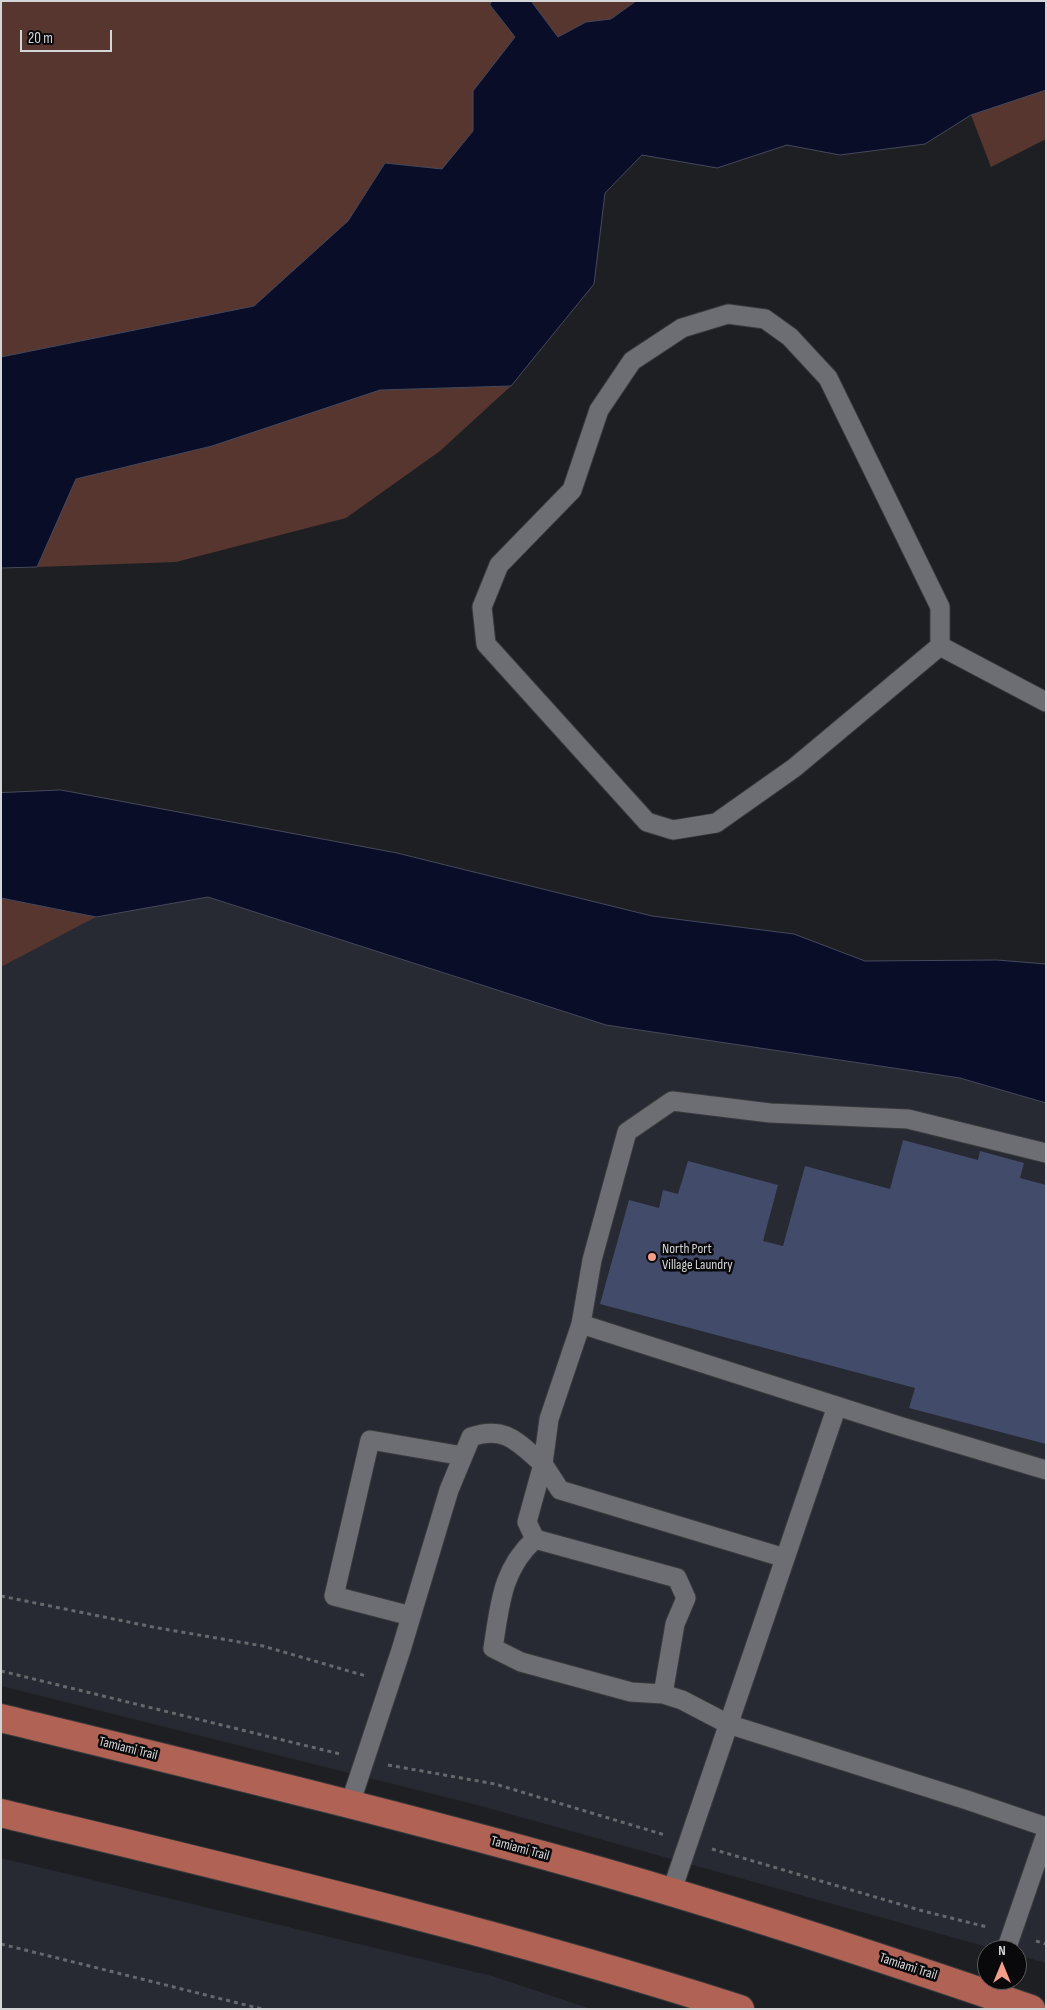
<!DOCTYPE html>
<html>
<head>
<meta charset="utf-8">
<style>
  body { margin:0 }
  #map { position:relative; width:1047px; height:2010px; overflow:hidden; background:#1e1f23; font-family:"Sofia Sans Condensed",sans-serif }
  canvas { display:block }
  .frame { position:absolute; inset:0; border:2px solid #d4d5d7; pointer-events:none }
  .north { position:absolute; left:977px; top:1940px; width:50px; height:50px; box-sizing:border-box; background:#09090b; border:1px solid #5a5b5d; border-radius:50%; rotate:0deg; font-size:14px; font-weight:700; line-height:20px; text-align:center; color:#d4d5d7 }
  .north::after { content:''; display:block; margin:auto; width:18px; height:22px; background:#f49d8b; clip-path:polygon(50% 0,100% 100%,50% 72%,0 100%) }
  .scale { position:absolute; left:20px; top:30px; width:92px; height:22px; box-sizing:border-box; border:2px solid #d4d5d7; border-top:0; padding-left:6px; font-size:15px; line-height:18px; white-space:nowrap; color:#d4d5d7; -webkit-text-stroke:4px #09090b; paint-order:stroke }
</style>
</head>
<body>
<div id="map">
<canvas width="1047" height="2010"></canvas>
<div class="frame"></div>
<div class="north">N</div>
<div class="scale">20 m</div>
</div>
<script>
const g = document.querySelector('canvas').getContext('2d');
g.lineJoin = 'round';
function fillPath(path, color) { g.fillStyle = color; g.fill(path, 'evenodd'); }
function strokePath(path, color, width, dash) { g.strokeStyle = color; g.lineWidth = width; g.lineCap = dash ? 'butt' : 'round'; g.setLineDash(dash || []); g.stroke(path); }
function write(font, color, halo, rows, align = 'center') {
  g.font = font + ' "Sofia Sans Condensed",sans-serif'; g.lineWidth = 5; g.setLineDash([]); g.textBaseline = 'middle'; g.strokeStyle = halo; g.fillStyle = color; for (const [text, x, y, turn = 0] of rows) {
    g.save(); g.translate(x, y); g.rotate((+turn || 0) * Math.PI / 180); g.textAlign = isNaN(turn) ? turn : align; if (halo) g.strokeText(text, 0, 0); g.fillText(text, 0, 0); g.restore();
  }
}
const built = new Path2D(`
  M208,897l398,128 354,53 86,25v860l-29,-8v-5h-19l-517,-144 -480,-120v-719l95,-50z
  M1,1858l491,118 99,33h-590z`);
const green = new Path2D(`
  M1,1h491l-2,4 25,32 -42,54v40l-31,38 -57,-6 -37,58 -94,85 -253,51z
  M531,1h105l-25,18 -25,3 -28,15z
  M1046,90v49l-55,28 -20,-52z
  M511,386l-71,65 -94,67 -170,44 -139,5 38,-88 137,-33 168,-56z
  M1,898l95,19 -95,50z`);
const water = new Path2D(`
  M492,1h39l27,36 28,-15 25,-3 25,-18h410v89l-75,25 -46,29 -85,11 -53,-10 -70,23 -75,-13 -37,38 -11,91 -83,102 -131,4 -168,56 -136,33 -39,88 -36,1v-211l253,-51 94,-85 37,-58 57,6 31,-38v-40l42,-54 -25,-32z
  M61,790l336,63 255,63 142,18 71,27 132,-1 49,4v139l-86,-25 -354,-53 -398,-128 -112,20 -95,-19v-105z`);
const building = new Path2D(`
  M903,1140l75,20 2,-9 44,12 -4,15 26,7v259l-137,-36 6,-20 -315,-84 29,-104 30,8 4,-18 15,4 10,-33 90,24 -15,56 20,5 22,-80 85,23z`);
const path = new Path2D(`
  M1,1596l157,32 105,18 103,30
  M1,1671l339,83
  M388,1765l107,19 170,51
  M712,1849l211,62 64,16
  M1036,1941l10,3
  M1,1944l261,65`);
const service = new Path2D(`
  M728,314l37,5 25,18 38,41 112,229v39l-146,122 -78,55 -43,7 -26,-8 -161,-178 -4,-37 17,-42 73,-75 27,-80 33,-49 50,-33z
  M940,646l106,56
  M581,1324l11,-64 35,-128 45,-31 98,12 138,6 138,34
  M543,1464l17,26 225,68
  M535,1539l-8,-17 16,-58
  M411,1616l-77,-20 36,-156 93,16
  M663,1694l12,-70 11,-26 -9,-20 -142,-39c-34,31 -35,67 -42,109l28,14 110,30 32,2 19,6 46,24 239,76 79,27
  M350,1804l51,-154 48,-160 22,-53c35,-12 47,6 72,27l6,-45 32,-95 318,102 147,44
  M671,1893l166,-487
  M1006,1950l40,-116`);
const primary = new Path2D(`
  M1,1718c192,47 384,93 574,146 154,43 305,93 456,145
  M1,1813c248,60 496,118 739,196`);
const markers = [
  [652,1257,5,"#f49d8b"]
];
const poiNames = [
  ["North Port",662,1249],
  ["Village Laundry",662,1265]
];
const streetNames = [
  ["Tamiami Trail",128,1749,14],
  ["Tamiami Trail",520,1849,15],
  ["Tamiami Trail",908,1967,18]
];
fillPath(built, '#272a32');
fillPath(green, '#57362f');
fillPath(water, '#090d27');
strokePath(water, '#46495c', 1);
fillPath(building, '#434b6a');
strokePath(service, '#393a3d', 21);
strokePath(primary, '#393a3d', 30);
strokePath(path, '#67686b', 3, [4, 4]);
strokePath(service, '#6c6e73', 19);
strokePath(primary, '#b06254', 28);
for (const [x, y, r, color] of markers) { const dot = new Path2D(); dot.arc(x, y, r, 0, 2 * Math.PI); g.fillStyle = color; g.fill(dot); strokePath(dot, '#09090b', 2); }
write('14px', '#d4d5d7', '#09090b', poiNames, 'left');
write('14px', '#d4d5d7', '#09090b', streetNames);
</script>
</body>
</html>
